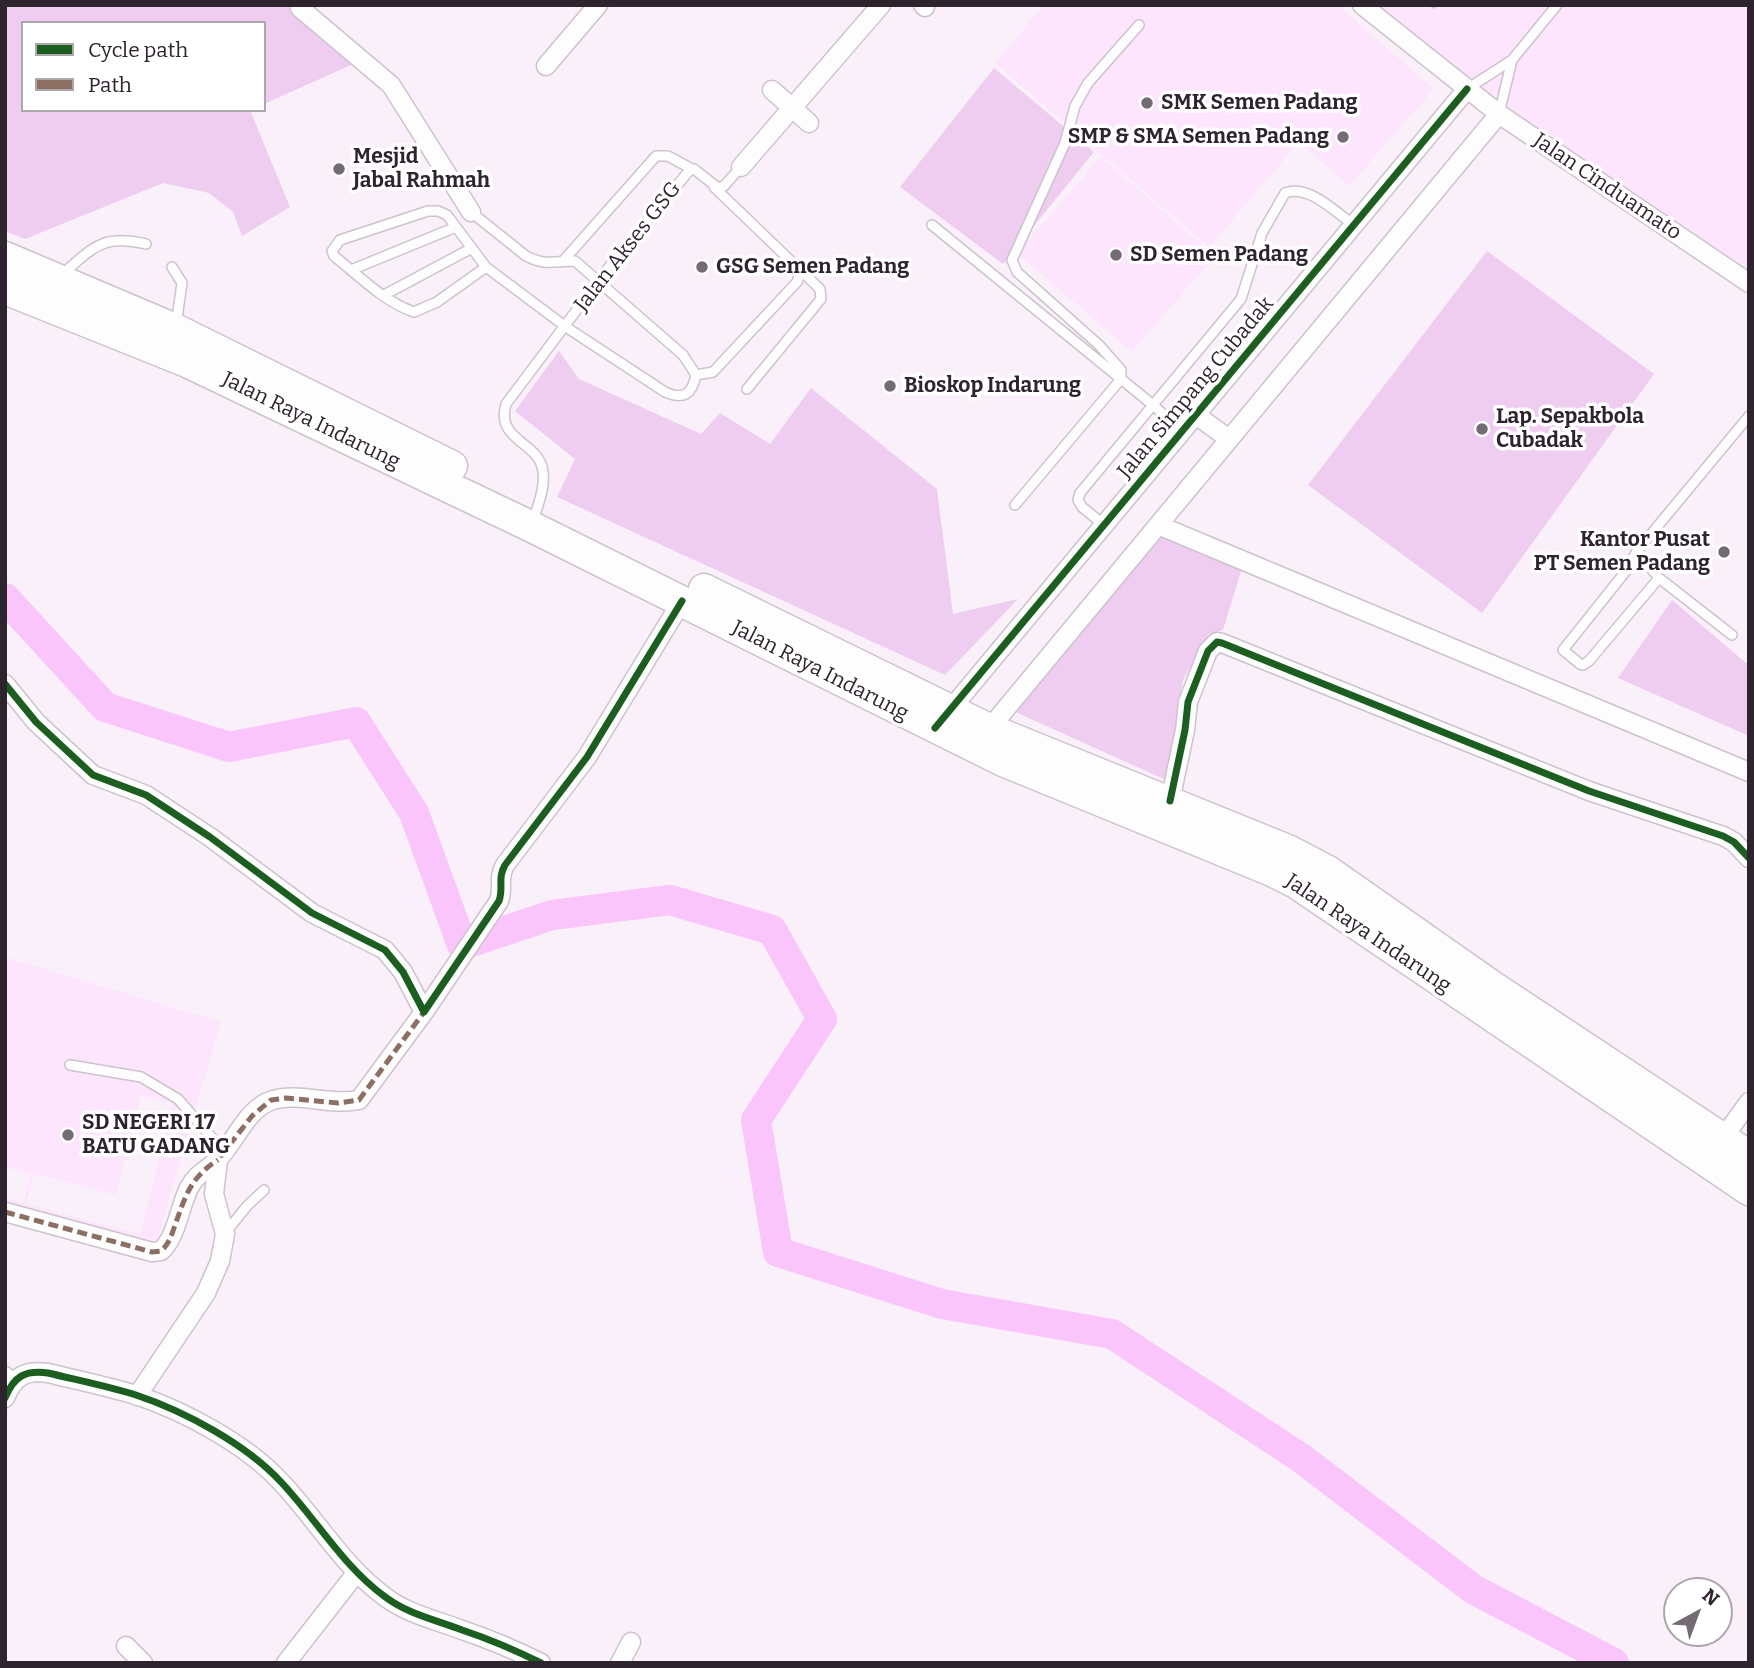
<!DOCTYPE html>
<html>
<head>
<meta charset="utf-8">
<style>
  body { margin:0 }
  #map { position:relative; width:1754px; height:1668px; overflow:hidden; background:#faf0fa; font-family:Bitter,serif }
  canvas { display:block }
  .frame { position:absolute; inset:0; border:7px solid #2e242e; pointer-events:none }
  .legend { position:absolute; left:21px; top:21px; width:245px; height:91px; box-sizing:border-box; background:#fff; border:2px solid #aba7ab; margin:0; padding:9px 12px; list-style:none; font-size:21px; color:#2e242e }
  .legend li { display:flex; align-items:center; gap:14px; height:35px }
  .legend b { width:35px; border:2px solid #aba7ab }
  .north { position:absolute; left:1663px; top:1577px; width:70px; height:70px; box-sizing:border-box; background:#fff; border:2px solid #aba7ab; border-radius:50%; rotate:41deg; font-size:19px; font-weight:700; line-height:28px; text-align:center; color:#2e242e }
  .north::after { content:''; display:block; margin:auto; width:24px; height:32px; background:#756b75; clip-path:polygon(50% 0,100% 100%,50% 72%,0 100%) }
</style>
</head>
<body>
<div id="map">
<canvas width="1754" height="1668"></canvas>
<div class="frame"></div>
<ul class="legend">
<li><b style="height:9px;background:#1b5e20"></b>Cycle path</li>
<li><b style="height:9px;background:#8d6e63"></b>Path</li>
</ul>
<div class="north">N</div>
</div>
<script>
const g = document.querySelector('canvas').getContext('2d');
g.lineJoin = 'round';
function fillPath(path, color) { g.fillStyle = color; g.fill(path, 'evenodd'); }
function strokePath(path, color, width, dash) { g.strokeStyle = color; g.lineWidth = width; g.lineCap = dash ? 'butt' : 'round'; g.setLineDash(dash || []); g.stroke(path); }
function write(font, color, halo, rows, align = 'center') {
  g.font = font + ' Bitter,serif'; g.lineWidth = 7; g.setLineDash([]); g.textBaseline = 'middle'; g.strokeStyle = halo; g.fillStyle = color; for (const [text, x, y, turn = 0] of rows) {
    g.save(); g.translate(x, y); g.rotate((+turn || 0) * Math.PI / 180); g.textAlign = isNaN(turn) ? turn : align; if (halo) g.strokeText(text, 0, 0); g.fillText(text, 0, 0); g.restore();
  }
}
const built = new Path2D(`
  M1044,5h100l2,2 -1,-2h192l97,84 -85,97 -50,-44 -90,105 -214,-184z
  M1366,5h383v270l-254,-167z
  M1101,157l114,99 -83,96 -115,-99z
  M5,957l216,65 -68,232 -148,-45v-10l18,4 8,-29 -26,-7zM141,1095l32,9 -33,130 -114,-30 8,-30 82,21z`);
const green = new Path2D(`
  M5,5h292l63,56 -96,43v-81h-241v87h227l40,97 -48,29 -9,-24 -24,-19 -46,-10 -138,56 -20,-8z
  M994,68l100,84 -91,112 -103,-77z
  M1487,251l167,123 -172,239 -174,-128z
  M559,351l20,28 122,55 19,-21 50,31 41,-56 126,101 16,125 65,-15 -73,76 -388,-178 18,-38 -60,-48z
  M1152,529l90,39 -19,62 -15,5 -25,45 -17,100 -164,-74z
  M1672,600l74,63h3v73l-131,-58z`);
const river = new Path2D(`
  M5,598l100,109 124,40 127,-25 58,91 48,132 90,-30 118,-15 102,30 50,89 -66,101 22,132 164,52 170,30 189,124 172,131 141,74`);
const service = new Path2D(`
  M1467,89l45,-29 45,-55
  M1499,114l13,-54
  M471,212l55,44c19,10 28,5 49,5l108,94 13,20c-4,20 -13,25 -31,17l-99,-65 -80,-60 -39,-52 -9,-4h-10l-88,29 -8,11 2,5c24,19 50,46 80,56l23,-10 49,-35
  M932,225l221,180 30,27
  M563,261l93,-105h12l24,13
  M172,267l10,16 -6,42
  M351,270l105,-43
  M62,274c33,-27 39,-40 84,-30
  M384,295l88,-47
  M696,375l17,-3 84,-90 2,-6 -3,-10 -82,-79
  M747,389l74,-90 -1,-10 -23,-22
  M1015,505l106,-126v-9l-22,-25 -82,-73 -5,-12 53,-117 10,-37 13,-23 51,-58
  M532,521c6,-13 13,-34 11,-49 -3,-31 -48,-30 -37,-68l106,-141 77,-92 5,-2 24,19 6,-2 17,-19
  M1104,525l-22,-18 -4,-7 2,-7 161,-194 21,-66 23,-40c24,-9 50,19 69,32
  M1637,551l112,-135
  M1659,578l-70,83 -6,4 -3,-1 -17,-14 63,-79 11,-20 22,27 73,57
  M70,1065l71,12 37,22 36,41 4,20
  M226,1232l21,-26 17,-16
  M5,1371l10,7`);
const minor = new Path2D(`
  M303,5l-3,3 91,77 80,127
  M923,5l2,2
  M1362,5l137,109 250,169
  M546,66l52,-61
  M772,90l37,33
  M741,167l140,-162
  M1196,415l33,24
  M1158,525l591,247
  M5,684l31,38 57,53 53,20 64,42 102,76 73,37 18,22 21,40 75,-111c5,-14 -2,-22 6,-36l82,-108 95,-156
  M945,716l522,-627
  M983,732l6,-3 510,-615
  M1170,801l15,-71 3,-28 20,-51 9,-9 5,1 367,148 134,45 11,6 15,16
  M1723,1138l26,-36
  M5,1212l147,40 9,-1c16,-15 18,-43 28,-63 9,-17 19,-17 30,-30 17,-18 29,-51 54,-58 26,-8 57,6 86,0l65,-88
  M137,1396l69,-103 14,-32 5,-27 -11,-40 4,-34
  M5,1398c9,-22 20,-28 43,-25 29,7 59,13 88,22 48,16 110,49 145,87 35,37 62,84 103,114 23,18 52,24 78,34 27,9 53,20 79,33
  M126,1646l17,17
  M286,1663l71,-91
  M620,1663l11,-21`);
const trunk = new Path2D(`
  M5,257l170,72 277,137
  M5,289l182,73 343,164 473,235 269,110 24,12 453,307
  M704,589l285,140 301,122 38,20 164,115 257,170`);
const rail = new Path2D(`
  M1432,8l2,-3`);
const quiet = new Path2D(`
  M220,1157l32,-41 19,-16 15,-2 52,5 21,-3 65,-88
  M5,1212l147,40 9,-1c7,-6 10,-14 13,-23 11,-30 15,-50 44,-68`);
const cycleway = new Path2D(`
  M5,684l31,38 57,53 53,20 64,42 102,76 73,37 18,22 21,40 75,-111c5,-14 -2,-22 6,-36l82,-108 95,-156
  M935,728l532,-639
  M1170,801l15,-71 3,-28 20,-51 9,-9 5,1 367,148 134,45 11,6 15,16
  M5,1398c9,-22 20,-28 43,-25 29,7 59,13 88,22 48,16 110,49 145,87 35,37 62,84 103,114 23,18 52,24 78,34 27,9 53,20 79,33`);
const markers = [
  [1147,103,7,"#756b75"],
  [1343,137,7,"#756b75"],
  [339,169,7,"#756b75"],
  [1116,255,7,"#756b75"],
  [702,267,7,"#756b75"],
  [890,386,7,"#756b75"],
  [1482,429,7,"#756b75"],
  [1724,552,7,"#756b75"],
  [68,1135,7,"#756b75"]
];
const poiNames = [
  ["SMK Semen Padang",1161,103],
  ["SMP & SMA Semen Padang",1329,137,"right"],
  ["Mesjid",353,157],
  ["Jabal Rahmah",353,181],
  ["SD Semen Padang",1130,255],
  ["GSG Semen Padang",716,267],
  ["Bioskop Indarung",904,386],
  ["Lap. Sepakbola",1496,417],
  ["Cubadak",1496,441],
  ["Kantor Pusat",1710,540,"right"],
  ["PT Semen Padang",1710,564,"right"],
  ["SD NEGERI 17",82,1123],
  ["BATU GADANG",82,1147]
];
const streetNames = [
  ["Jalan Cinduamato",1607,187,34],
  ["Jalan Akses GSG",628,247,-52],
  ["Jalan Simpang Cubadak",1196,388,-50],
  ["Jalan Raya Indarung",311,421,26],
  ["Jalan Raya Indarung",820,671,27],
  ["Jalan Raya Indarung",1368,934,34]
];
fillPath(built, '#fce5fd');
fillPath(green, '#eecdf0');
strokePath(river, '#f9c5fb', 30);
strokePath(service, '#ccc3cc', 12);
strokePath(minor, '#ccc3cc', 21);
strokePath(trunk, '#ccc3cc', 33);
strokePath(service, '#fefdfe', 9);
strokePath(minor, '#fefdfe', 18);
strokePath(trunk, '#fefdfe', 30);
strokePath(rail, '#cdcacd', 5, [3.5, 7]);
strokePath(quiet, '#8d6e63', 5, [10, 5]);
strokePath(cycleway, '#1b5e20', 7);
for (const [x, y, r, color] of markers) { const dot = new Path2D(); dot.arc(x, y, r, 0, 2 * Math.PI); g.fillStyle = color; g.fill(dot); strokePath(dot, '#fff', 2.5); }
write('bold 21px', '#2e242e', '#fff', poiNames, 'left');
write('21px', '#2e242e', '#fff', streetNames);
</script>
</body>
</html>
